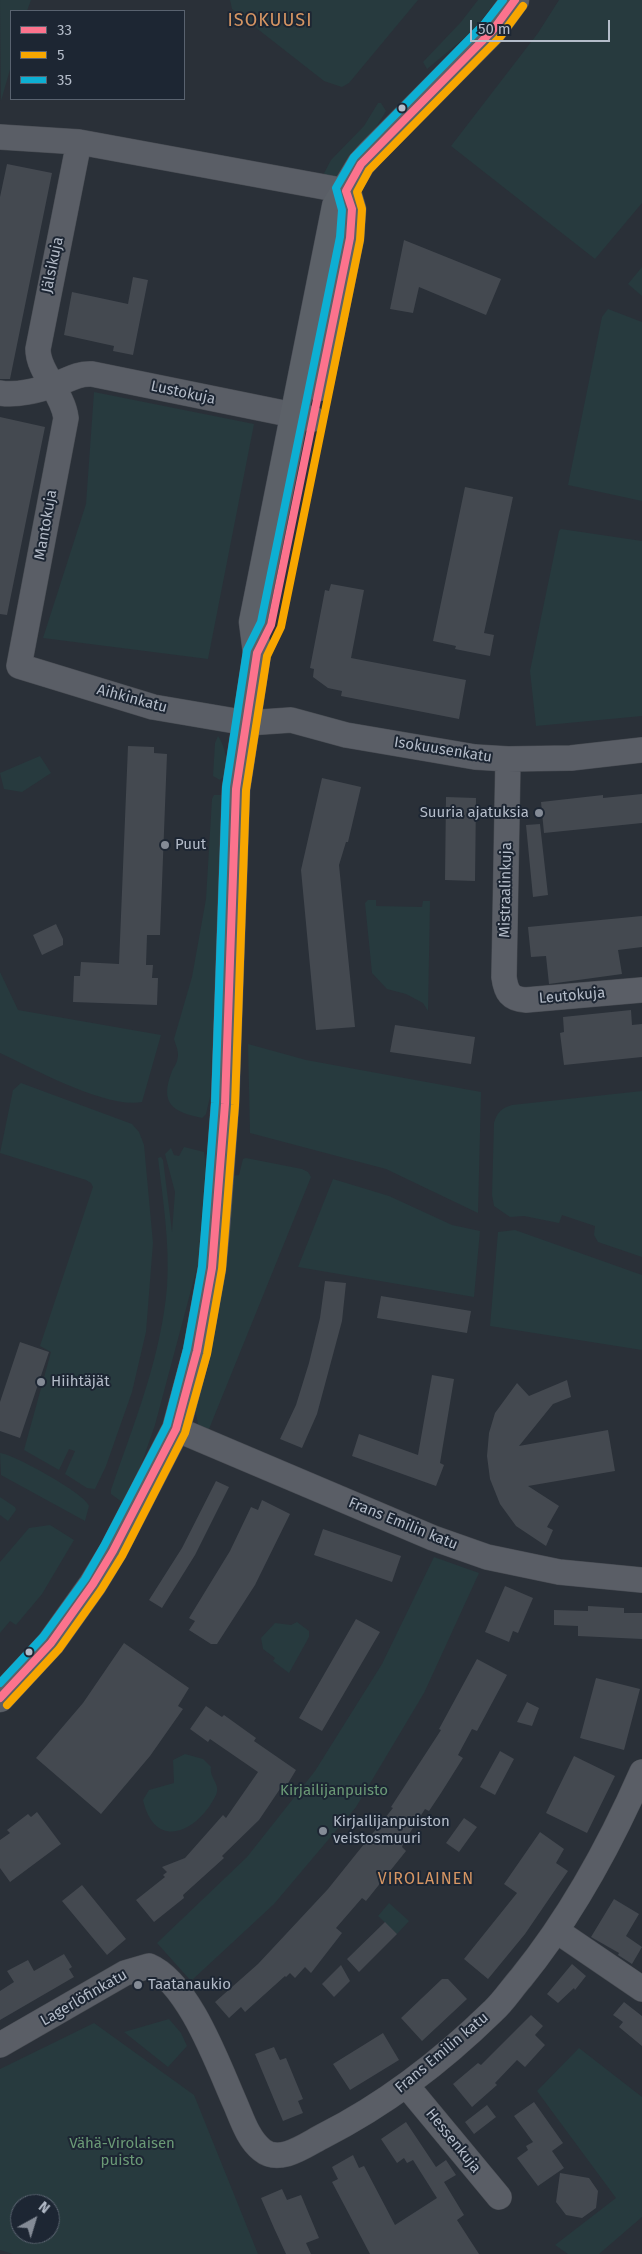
<!DOCTYPE html>
<html>
<head>
<meta charset="utf-8">
<style>
  body { margin:0 }
  #map { position:relative; width:642px; height:2254px; overflow:hidden; background:#2a3038; font-family:"Fira Sans",sans-serif }
  canvas { display:block }
  .legend { position:absolute; left:10px; top:10px; width:175px; height:90px; box-sizing:border-box; background:#1d2633; border:1px solid #59626f; margin:0; padding:6px 9px; list-style:none; font-size:15px; color:#b4bcc9 }
  .legend li { display:flex; align-items:center; gap:10px; height:25px }
  .legend b { width:25px; border:1px solid #59626f }
  .north { position:absolute; left:10px; top:2194px; width:50px; height:50px; box-sizing:border-box; background:#1d2633; border:1px solid #59626f; border-radius:50%; rotate:39deg; font-size:14px; font-weight:700; line-height:20px; text-align:center; color:#b4bcc9 }
  .north::after { content:''; display:block; margin:auto; width:18px; height:22px; background:#848b96; clip-path:polygon(50% 0,100% 100%,50% 72%,0 100%) }
  .scale { position:absolute; left:470px; top:20px; width:140px; height:22px; box-sizing:border-box; border:2px solid #b4bcc9; border-top:0; padding-left:6px; font-size:15px; line-height:18px; white-space:nowrap; color:#b4bcc9; -webkit-text-stroke:4px #1d2633; paint-order:stroke }
</style>
</head>
<body>
<div id="map">
<canvas width="642" height="2254"></canvas>
<ul class="legend">
<li><b style="height:6px;background:#fc738d"></b>33</li>
<li><b style="height:6px;background:#f7a600"></b>5</li>
<li><b style="height:6px;background:#0dafd3"></b>35</li>
</ul>
<div class="north">N</div>
<div class="scale">50 m</div>
</div>
<script>
const g = document.querySelector('canvas').getContext('2d');
g.lineJoin = 'round';
function fillPath(path, color) { g.fillStyle = color; g.fill(path, 'evenodd'); }
function strokePath(path, color, width, dash) { g.strokeStyle = color; g.lineWidth = width; g.lineCap = dash ? 'butt' : 'round'; g.setLineDash(dash || []); g.stroke(path); }
function write(font, color, halo, rows, align = 'center') {
  g.font = font + ' "Fira Sans",sans-serif'; g.lineWidth = 4; g.setLineDash([]); g.textBaseline = 'middle'; g.strokeStyle = halo; g.fillStyle = color; for (const [text, x, y, turn = 0] of rows) {
    g.save(); g.translate(x, y); g.rotate((+turn || 0) * Math.PI / 180); g.textAlign = isNaN(turn) ? turn : align; if (halo) g.strokeText(text, 0, 0); g.fillText(text, 0, 0); g.restore();
  }
}
const green = new Path2D(`
  M0,0h31l-4,11h-16v55l-10,35z
  M230,0h188l-69,83 -7,4 -18,-6 -92,-72z
  M478,0h19l-23,30 -47,39 -4,-7 38,-40z
  M559,0h83v203l-47,56 -144,-113 87,-113z
  M378,103h3l5,8 -22,36 -26,29 -17,3 10,-19 33,-34z
  M642,267v29l-14,-12z
  M608,309l34,13v179l-74,-16 34,-168z
  M94,392l160,32 -46,235 -165,-21 43,-134z
  M561,529l81,12v175l-106,10 -6,-55 29,-140z
  M218,736c7,9 14,36 2,44l-7,-4 2,-33z
  M40,756l11,17 -29,19 -18,-3 -4,-16z
  M214,795h9l-13,302 -4,17 -4,4c-29,-6 -43,-14 -30,-47 1,-3 4,-6 5,-10 3,-9 -1,-14 -3,-22l18,-62 14,-78 6,-100z
  M368,900h8v6l46,1 1,-6h7l-2,110 -5,-8 -17,-9 -19,-5 -15,-16 -7,-70z
  M0,972l18,38 143,25 -19,67c-35,7 -108,-33 -142,-49z
  M248,1044l58,16 175,32 -3,121 -92,-44 -136,-36z
  M21,1083l111,41 7,8 5,13 9,98 -7,89 -14,60 -26,74 -11,23 -8,-1 -22,-14 10,-23 -6,-2 -10,21 -35,-20 27,-98 -11,-6 53,-159 -2,-4 -5,-3 -86,-27 13,-63z
  M642,1091v166l-44,-15 -4,-7 1,-9 -33,-11 -3,8 -35,-7 -14,1 -16,-11 -2,-11 2,-72c3,-11 8,-15 18,-18z
  M184,1147l20,5 3,23 -5,74 -47,176 -14,40 -19,37 -11,-8v-4c23,-67 50,-132 56,-203 3,-43 -4,-86 -9,-129l3,-1 2,3 9,72 3,-40 -10,-38 6,-6 3,7 5,1z
  M246,1158l56,11 6,3 3,5 -104,257 -9,-10 -3,-15 13,-41 6,-31 18,-161 7,-1 4,-16z
  M333,1179l56,17 63,29 28,6 -6,66 -176,-30z
  M515,1230l127,45v75l-152,-24 8,-94z
  M0,1453c13,1 86,41 89,53l-4,15 -84,-46z
  M0,1497l15,10 1,3 -8,11 -8,-6z
  M50,1525l24,15 -32,54 -26,31 -6,-4 -10,12v-71l29,-34z
  M434,1557l45,16 -55,120 -68,114 -82,97 -83,77 -34,-38 90,-86 68,-86 67,-107z
  M297,1622l12,9v6l-20,36 -16,-12 2,-3 -12,-9 -2,-11 14,-15 16,2z
  M185,1754l18,5 8,8c-2,11 10,17 5,28 -18,37 -61,57 -73,5l6,-10 25,-7 -1,-23z
  M389,1903l20,18 -12,13 -19,-18z
  M169,2019l12,14 6,13 -19,21 -44,-35z
  M94,2023l100,72 64,159h-245l-13,-4v-181zM20,2204h30v30h-30z
  M579,2048l63,49v120l-43,37h-31l-13,-9 61,-47 -79,-107z`);
const building = new Path2D(`
  M7,164l45,9 -42,206h-10v-182z
  M404,240l97,39 -15,36 -67,-28 -6,26 -23,-4z
  M133,277l15,3 -15,75 -20,-4 1,-5 -50,-11 8,-43 56,12z
  M0,417l45,10 -38,188 -7,-1z
  M465,487l48,10 -29,136 10,2 -4,21 -35,-7 1,-3 -23,-5z
  M331,584l33,6 -13,68 115,22 -7,39 -118,-23 1,-5 -14,-3 -15,-11 1,-8 -4,-1 15,-78 4,1z
  M128,746l26,1v6l13,1 -7,181h-13l-1,30h7l-1,13h6l-1,27 -84,-3 1,-26h6l1,-14 38,2z
  M322,778l39,9 -13,55h-2l-7,23 16,162 -39,3 -15,-160z
  M642,794v29l-98,10 -3,-31 62,-7v3z
  M446,797l30,1 -1,83 -30,-1z
  M540,824l8,71 -15,2 -7,-72z
  M642,916v31l-24,3 4,24 -73,10 -3,-28 -15,1 -3,-30z
  M56,924l7,15v6l-21,10 -9,-20z
  M631,1010l1,15 10,-1v33l-78,8 -4,-32 4,-1 -1,-15z
  M395,1025l80,12 -4,27 -81,-12z
  M325,1281l21,2 -4,38 -25,93 -15,34 -22,-9 16,-34 13,-42 11,-45z
  M381,1296l90,15 -4,22 -90,-15z
  M20,1342l29,10 -29,86 -20,-7v-29z
  M432,1375l22,4 -14,84 4,2 -8,21 -84,-30 7,-22 59,21z
  M567,1380l4,17 -18,7 -34,42 89,-16 7,41 -87,15 31,20 -12,21 6,3 -7,16 -30,-20 -16,-22 -10,-25 -3,-23 2,-23 6,-20 22,-30 12,13z
  M216,1481l13,6 -34,68 -33,53 -13,-8 33,-52z
  M262,1500l28,14 -35,71 -38,59h-6l-22,-14 6,-9 -6,-3 41,-67 21,-44 7,3z
  M323,1529l78,27 -9,26 -78,-27z
  M505,1586l28,12 -15,35 -5,-2 -4,11 -24,-10z
  M588,1606l36,2v5h18v26l-64,-3v-10l-24,-1v-15l34,1z
  M356,1619l24,13 -58,99 -23,-13z
  M124,1643l65,45 -11,18 5,3 -33,47 -49,58 -65,-56 47,-55z
  M477,1659l30,16 -30,56 -5,-2 -14,26 5,3 -22,35 -12,18 -4,-2 -21,33 -2,5 4,4 -40,50 -4,-3 -26,30 6,5 -31,40 -6,-6 -10,11 -5,-5 -4,4 -1,-1 -40,36 -4,-5 -12,11 -14,-16 43,-38 70,-75 65,-81 -2,-1 50,-77 -2,-1z
  M596,1678l44,11 -16,61 -44,-12z
  M527,1702l12,6 -7,18 -15,-4z
  M206,1706l16,11 2,-2 32,23 -2,3 42,29 -9,15 -3,-2 -25,37 -37,36 2,2 -41,37 1,3 -30,24 -18,-22 29,-23 -2,-2 4,-3 -5,-5 23,-9 38,-43 3,3 32,-46 -48,-33 -2,3 -18,-13z
  M500,1751l14,8 -19,36 -15,-8z
  M574,1756l41,20 -28,57 -41,-20z
  M37,1812l24,32 -51,38 -10,-14v-28l10,-7 -3,-3 21,-16 3,3z
  M464,1818l13,9 -18,25 -13,-9z
  M540,1832l24,17 -8,14 12,8 -43,63 -37,45 -24,-20 53,-66 -13,-9z
  M82,1885l44,54 -19,16 -45,-54z
  M614,1899l25,15 -13,22 16,11 -10,17 -14,-9 1,-2 -28,-16z
  M385,1922l12,12 -38,38 -12,-13z
  M64,1954l8,13 -3,2 5,8 -74,43v-29l14,-9 -7,-11 21,-11 6,11z
  M572,1964l14,12 -11,14 -1,-2 -16,15 -11,-9z
  M341,1965l9,16 -16,16 -12,-13z
  M442,1979h6l19,20 -45,42 -21,-23z
  M624,2002l18,14v30l-23,-19 4,-5 -10,-7z
  M531,2015l12,11 -8,9 10,10 -20,22 -8,-7 -22,23 2,2 -25,22 -19,-23 25,-21 3,2z
  M383,2033l16,27 -49,30 -17,-26z
  M274,2047l6,13 6,-2 17,41 -5,2 5,12 -20,8 -28,-67z
  M534,2102l29,41 -11,8 12,17 -26,18 -21,-28 11,-8 -2,-4 7,-4 -19,-26z
  M487,2105l9,12 -22,17 -9,-12z
  M406,2122l30,45 10,-7 10,15 -12,7 20,33 -7,5 22,34h-109l-38,-72 6,-3 -6,-12 21,-12 6,13 5,-2 31,59 42,-27 -24,-38 -6,3 -3,-5 -7,5 -16,-24z
  M560,2173l29,5 9,13 -2,17 -14,10 -16,-3 -10,-13z
  M282,2189l5,11 14,-5 18,43 -13,5 5,11h-25l-12,-26 -13,-30z`);
const minor = new Path2D(`
  M0,137l79,5 267,49
  M79,142l-41,207c0,23 25,44 28,69l-47,248 134,41 94,16 44,-3 55,15 129,22 33,2 63,-1 71,-8
  M0,393c17,3 38,-3 55,-8 13,-5 23,-12 37,-11l221,45
  M508,759l-4,218c2,15 6,22 22,23l116,-10
  M176,1429l257,109 54,19 72,15 83,8
  M557,1931l85,58
  M0,2045l125,-72 24,-7c40,17 69,99 86,137 7,16 13,36 27,47 18,15 45,-6 61,-14 63,-32 120,-76 170,-125 11,-10 19,-23 28,-33 51,-63 89,-133 121,-206
  M407,2086l92,111`);
const major = new Path2D(`
  M319,387l31,-149 2,-29 -5,-17
  M0,1698l51,-55 42,-59 20,-33 63,-122 21,-78 15,-83 4,-42 9,-122 11,-315 21,-136 -4,-31 83,-416 25,-42 11,-12 121,-122 22,-30`);
const bus1 = new Path2D(`
  M0,1698l51,-55 42,-59 20,-33 63,-122 21,-78 15,-83 13,-164 11,-315 21,-136 14,-28 79,-387 2,-29 -6,-18 15,-27 132,-134 22,-30`);
const bus2 = new Path2D(`
  M7,1705l52,-56 42,-59 21,-34 63,-123 22,-79 15,-85 13,-164 11,-315 21,-134 14,-29 79,-387 2,-31 -5,-17 12,-22 131,-133 23,-31`);
const bus3 = new Path2D(`
  M0,1683l43,-46 42,-58 19,-33 63,-121 20,-76 15,-82 13,-164 11,-316 21,-137 14,-28 79,-385 2,-27 -6,-22 18,-31 131,-134 18,-23`);
const markers = [
  [402,108,4.5,"#b4bcc9"],
  [539,813,5,"#848b96"],
  [165,845,5,"#848b96"],
  [41,1382,5,"#848b96"],
  [29,1652,4.5,"#b4bcc9"],
  [323,1831,5,"#848b96"],
  [138,1985,5,"#848b96"]
];
const streetNames = [
  ["Jälsikuja",53,265,-78],
  ["Lustokuja",183,393,12],
  ["Mantokuja",46,525,-80],
  ["Aihkinkatu",132,699,15],
  ["Isokuusenkatu",443,750,9],
  ["Mistraalinkuja",506,890,-89],
  ["Leutokuja",572,996,-5],
  ["Frans Emilin katu",403,1524,22],
  ["Lagerlöfinkatu",84,1998,-30],
  ["Frans Emilin katu",442,2053,-40],
  ["Hessenkuja",453,2141,51]
];
const poiNames = [
  ["Suuria ajatuksia",529,813,"right"],
  ["Puut",175,845],
  ["Hiihtäjät",51,1382],
  ["Kirjailijanpuiston",333,1822],
  ["veistosmuuri",333,1839],
  ["Taatanaukio",148,1985]
];
const parkNames = [
  ["Kirjailijanpuisto",334,1791],
  ["Vähä-Virolaisen",122,2144],
  ["puisto",122,2161]
];
const neighbourhoodNames = [
  ["VIROLAINEN",426,1880]
];
const quarterNames = [
  ["ISOKUUSI",270,21]
];
fillPath(green, '#273a3e');
fillPath(building, '#444950');
strokePath(minor, '#484c53', 26);
strokePath(major, '#484c55', 29);
strokePath(minor, '#5a5e66', 25);
strokePath(major, '#5c6168', 28);
strokePath(bus1, '#fc738d', 8);
strokePath(bus2, '#f7a600', 8);
strokePath(bus3, '#0dafd3', 8);
for (const [x, y, r, color] of markers) { const dot = new Path2D(); dot.arc(x, y, r, 0, 2 * Math.PI); g.fillStyle = color; g.fill(dot); strokePath(dot, '#1d2633', 2); }
write('15px', '#b4bcc9', '#1d2633', streetNames);
write('15px', '#b4bcc9', '#1d2633', poiNames, 'left');
write('15px', '#6b9a76', '#1d2633', parkNames);
g.letterSpacing = '1px';
write('16px', '#d59563', '#1d2633', neighbourhoodNames);
g.letterSpacing = '0px';
g.letterSpacing = '1px';
write('18px', '#d59563', '#1d2633', quarterNames);
g.letterSpacing = '0px';
</script>
</body>
</html>
